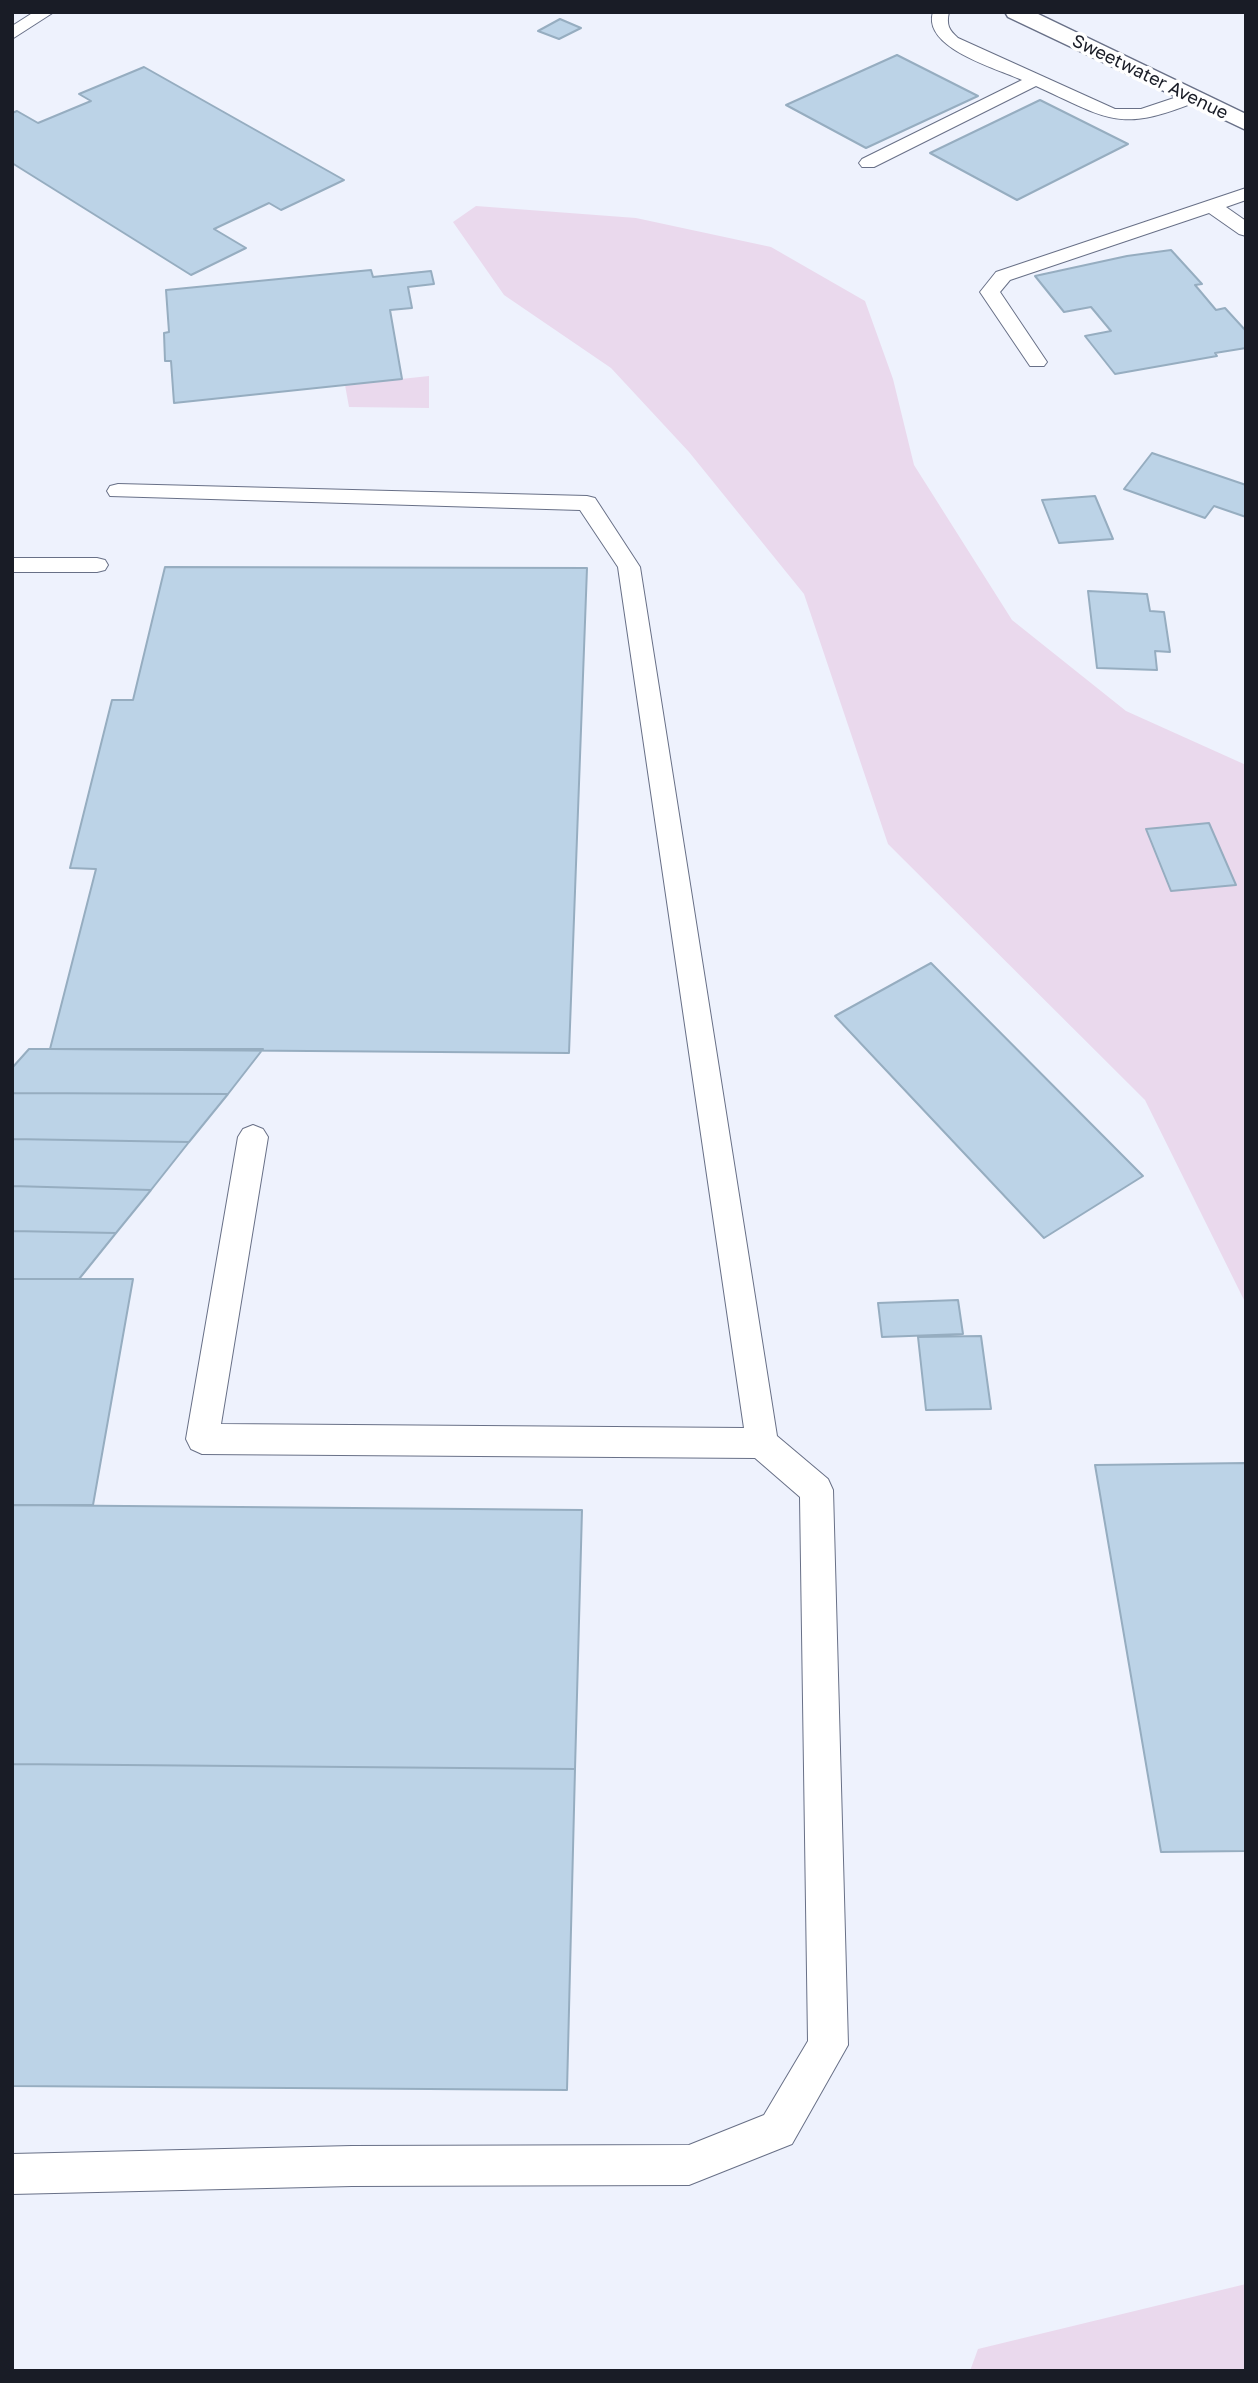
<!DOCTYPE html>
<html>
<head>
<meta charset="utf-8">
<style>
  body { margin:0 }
  #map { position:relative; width:1258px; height:2383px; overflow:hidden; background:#eef2fd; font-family:"Golos Text",sans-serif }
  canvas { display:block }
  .frame { position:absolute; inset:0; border:14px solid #191c26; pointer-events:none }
</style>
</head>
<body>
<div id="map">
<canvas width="1258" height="2383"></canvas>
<div class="frame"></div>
</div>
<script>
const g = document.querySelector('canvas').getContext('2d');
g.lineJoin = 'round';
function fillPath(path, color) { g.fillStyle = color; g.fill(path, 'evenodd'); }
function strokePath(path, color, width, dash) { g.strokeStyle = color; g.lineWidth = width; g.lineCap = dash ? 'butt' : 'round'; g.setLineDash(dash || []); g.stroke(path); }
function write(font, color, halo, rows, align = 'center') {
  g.font = font + ' "Golos Text",sans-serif'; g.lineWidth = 7; g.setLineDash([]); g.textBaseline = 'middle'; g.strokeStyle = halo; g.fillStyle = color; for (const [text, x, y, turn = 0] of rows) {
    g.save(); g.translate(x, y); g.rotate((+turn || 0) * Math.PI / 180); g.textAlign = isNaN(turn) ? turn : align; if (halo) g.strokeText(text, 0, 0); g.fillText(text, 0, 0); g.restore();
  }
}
const green = new Path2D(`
  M476,206l160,12 135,29 94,54 28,78 21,86 98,155 114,91 120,54v539l-101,-204 -257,-256 -84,-250 -115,-142 -78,-84 -107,-73 -51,-73z
  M429,376v32l-80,-1 -4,-22z
  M1246,2284v87h-276l8,-22z`);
const building = new Path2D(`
  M560,19l21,9 -22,11 -21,-8z
  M897,55l81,41 -112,52 -80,-43z
  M144,67l200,113 -63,30 -12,-7 -55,26 32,19 -55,27 -179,-112v-50l5,-2 21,12 53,-22 -12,-7z
  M1040,100l88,44 -111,56 -87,-47z
  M1171,250l31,34 -7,1 21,25 9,-2 21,23v17l-31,5 2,3 -102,18 -30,-38 26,-5 -20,-24 -27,5 -29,-36 92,-20z
  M371,270l2,7 58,-6 3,13 -26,3 4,21 -22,2 12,69 -228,24 -3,-42h-6l-1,-28 5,-1 -3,-42z
  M1152,453l94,32v32l-32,-11 -9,12 -81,-29z
  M1095,496l18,43 -54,4 -17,-43z
  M165,567l422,1 -18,485 -519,-4 46,-180 -26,-1 42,-168h21z
  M1088,591l59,3 3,17 14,1 6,40 -15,-1 2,19 -60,-2z
  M1209,823l27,62 -65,6 -25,-62z
  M931,963l212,213 -99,62 -209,-222z
  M29,1049h234l-35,45 -216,-1v-25z
  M12,1093l216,1 -39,48 -177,-3z
  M12,1139l177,3 -38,48 -139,-4z
  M12,1186l139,4 -35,43 -104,-2z
  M12,1231l104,2 -37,46h-67z
  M12,1279h121l-40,226h-81z
  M958,1300l5,34 -81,3 -4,-34z
  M981,1336l10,73 -65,1 -8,-73z
  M1246,1463v388l-85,1 -66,-387z
  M12,1505l570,5 -7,259 -563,-5z
  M12,1764l563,5 -8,321 -555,-4z`);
const service = new Path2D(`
  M34,12h20l-42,27v-13z
  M933,12h16c-3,13 0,18 9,26l157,71h26l51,-17 9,5 -3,4c-79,32 -88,19 -162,-15l-162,81h-12l-3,-4 3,-4 160,-79c-26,-12 -100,-32 -89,-68z
  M1246,188v12l-20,7 20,14v15l-7,-2 -30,-21 -199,67 -10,12 47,70 -3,4h-14l-50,-74 16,-20z
  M118,484l469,12 8,2 45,69 137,869 51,43 5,11 15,555 -56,99 -103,41 -337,1 -340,8v-40l340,-8 337,-1 75,-30 44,-74 -8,-544 -45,-39 -553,-4 -11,-5 -5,-10 52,-302 5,-8 10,-4 10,4 5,8 -47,287 523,4 -126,-861 -38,-57 -470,-14 -3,-5 3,-5z
  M12,558h85l8,2 3,5 -3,5 -8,2h-85z`);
const tertiary = new Path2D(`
  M1005,12h29l212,102v16l-238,-113z`);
const farStreetnames = [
  ["Sweetwater Avenue",1150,77,26]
];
fillPath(green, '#ead9ed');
fillPath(building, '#bcd3e7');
strokePath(building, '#96adc0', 2);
strokePath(service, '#687087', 2);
strokePath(tertiary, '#687087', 3);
fillPath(service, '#fff');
fillPath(tertiary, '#fff');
write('18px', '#191c26', '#fff', farStreetnames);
</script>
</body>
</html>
